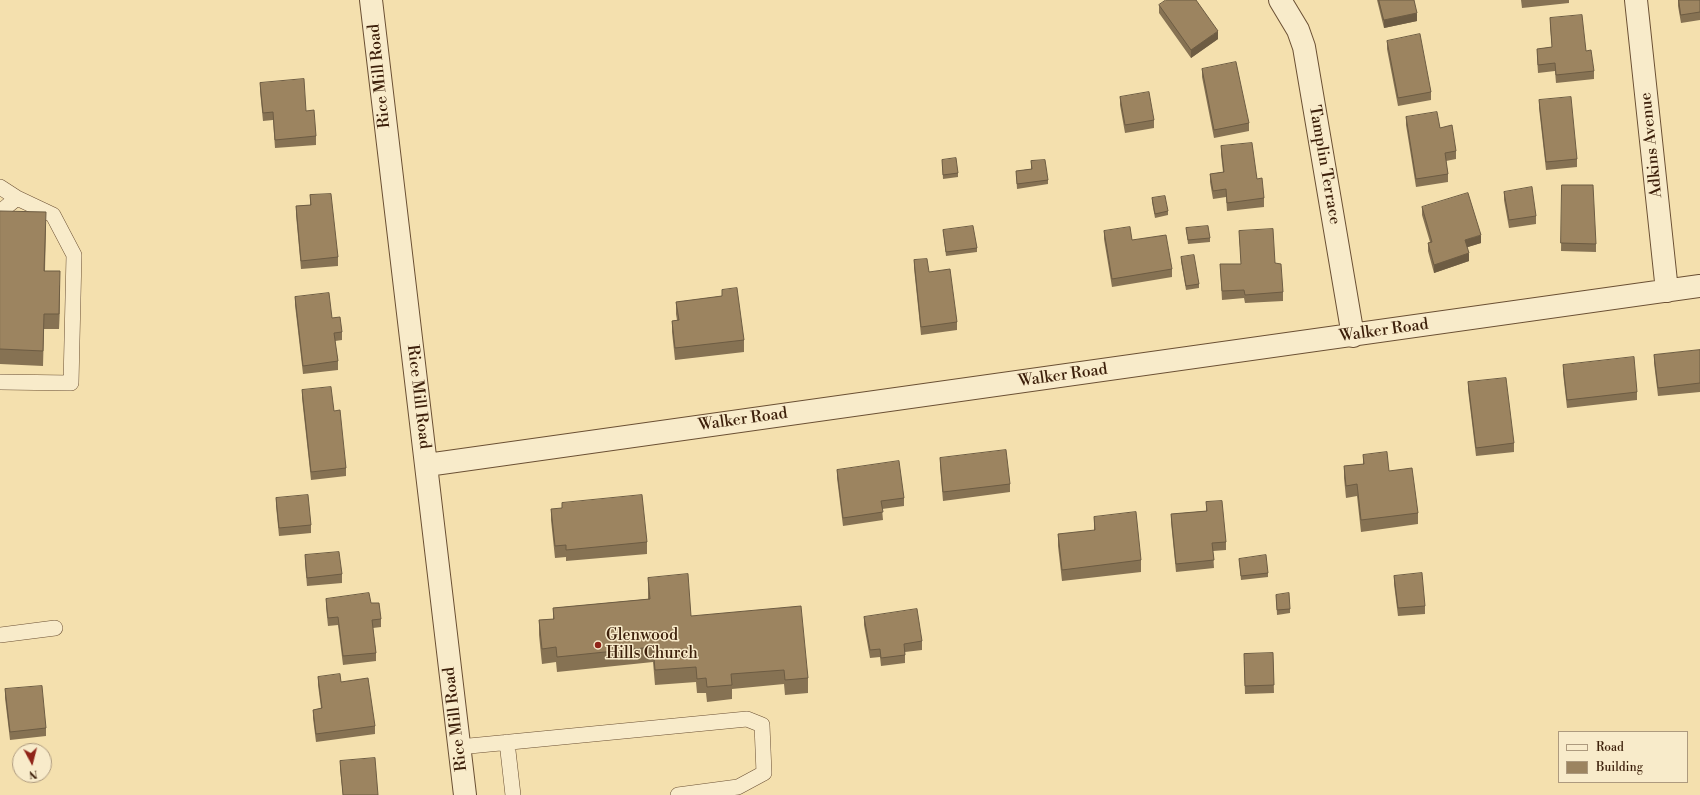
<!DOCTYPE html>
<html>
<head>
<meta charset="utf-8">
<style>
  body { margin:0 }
  #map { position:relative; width:1700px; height:795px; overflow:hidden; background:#f4e0ae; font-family:"Libre Bodoni",serif }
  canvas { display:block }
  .legend { position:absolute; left:1558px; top:731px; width:130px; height:52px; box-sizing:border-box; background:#f8ebca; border:1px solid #ad9a7e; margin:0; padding:5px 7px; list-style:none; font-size:12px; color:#3d200b }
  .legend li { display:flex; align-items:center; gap:8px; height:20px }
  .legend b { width:20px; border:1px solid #ad9a7e }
  .north { position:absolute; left:12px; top:743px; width:40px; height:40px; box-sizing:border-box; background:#f8ebca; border:1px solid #ad9a7e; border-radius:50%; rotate:173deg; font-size:11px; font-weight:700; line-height:16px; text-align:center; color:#3d200b }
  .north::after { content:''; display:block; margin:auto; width:14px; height:18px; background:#8f2418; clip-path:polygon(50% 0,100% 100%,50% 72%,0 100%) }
</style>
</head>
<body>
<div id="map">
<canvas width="1700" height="795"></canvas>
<ul class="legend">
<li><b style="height:5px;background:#f8ebca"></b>Road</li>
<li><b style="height:11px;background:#9c8460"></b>Building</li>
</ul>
<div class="north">N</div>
</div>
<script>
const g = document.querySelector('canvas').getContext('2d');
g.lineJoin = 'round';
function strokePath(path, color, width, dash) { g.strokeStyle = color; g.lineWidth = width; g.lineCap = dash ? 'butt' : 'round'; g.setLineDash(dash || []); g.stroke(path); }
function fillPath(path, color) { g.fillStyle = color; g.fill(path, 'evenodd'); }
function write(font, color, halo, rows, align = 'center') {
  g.font = font + ' "Libre Bodoni",serif'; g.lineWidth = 3; g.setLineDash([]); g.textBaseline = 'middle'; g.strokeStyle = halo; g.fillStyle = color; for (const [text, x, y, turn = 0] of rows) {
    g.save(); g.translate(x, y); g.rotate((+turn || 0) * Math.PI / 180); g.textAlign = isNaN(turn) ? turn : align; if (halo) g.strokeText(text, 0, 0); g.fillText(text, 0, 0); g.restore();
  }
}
const lane = new Path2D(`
  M0,187l17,11 -17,14
  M0,382l71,1 3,-128 -21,-40 -36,-17
  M0,635l55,-7
  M507,742l6,53
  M459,747l288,-28 15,6 2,48 -26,14 -60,8`);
const street = new Path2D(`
  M371,0l94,795
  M1280,0l18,30 6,17 49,289
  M1636,0l31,291
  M427,465l1273,-179`);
const wall = new Path2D(`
  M1377,0h37l3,21 -33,7z
  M1521,0h48v3l-47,5z
  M1678,0h22v20l-19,3 -3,-17z
  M1159,5l59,34 -27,19 -32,-45z
  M1550,18l36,33 8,20v8l-38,4 -1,-12 -17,2 -1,-16v-8l15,-2 -2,-21z
  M1387,41l44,51v8l-33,6 -11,-57z
  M1202,69l47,54v8l-35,7 -12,-61z
  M260,83l46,28 10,25v9l-41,3 -2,-28 -10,1 -3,-30z
  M1120,97l34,23v8l-29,5 -5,-28z
  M1539,100l38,59v8l-31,3 -7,-62z
  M1406,117l34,11 16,23v8l-10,2 2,13v8l-32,5 -10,-62z
  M1221,146l36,33 7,19v9l-37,4 -1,-14 -13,2 -3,-17v-8l13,-2 -2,-18z
  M942,160l16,13v4l-15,2z
  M1031,161l17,19v4l-31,5 -1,-18 15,-2z
  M1562,185l34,59v8l-35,-1z
  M1504,192l32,24v8l-27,4 -5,-28z
  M310,195l28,62v9l-37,3 -5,-54v-9l14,-1z
  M1152,198l16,13v4l-13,3 -3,-16z
  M1422,207l59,36 -14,4 2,14 -35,12 -6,-22v-8l2,-1 -8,-27z
  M0,211l46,16 -1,44 15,15 -1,43h-15l-1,37 -43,-2z
  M1186,228l24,10v4l-22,2z
  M943,230l34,18v4l-31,4z
  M1104,231l28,9 40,29v8l-60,10 -8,-48z
  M1239,231l36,32 8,29v9l-38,2 -1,-5 -22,2 -2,-36h21z
  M1181,257l18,27v4l-13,2 -5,-29z
  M914,260l15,12 28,50v8l-36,5 -7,-67z
  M722,290l22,50v12l-69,8 -3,-28v-11l5,-1 -1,-6v-12l46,-6z
  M295,297l37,21 10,14v8l-7,1 3,20v9l-35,4 -8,-69z
  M1700,350v42l-42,4 -4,-33v-8z
  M1563,365l74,27v8l-70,8 -4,-35z
  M1468,382l46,61v9l-38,4 -8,-66z
  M302,390l32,21 12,57v8l-35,4 -9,-82z
  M1363,455l26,16 29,42v11l-57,8 -4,-36 -11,2 -2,-20v-12l19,-2z
  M940,458l70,26v8l-67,9 -3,-35z
  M837,470l67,28v8l-22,3 1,11 -40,6 -6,-48z
  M276,498l35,27v8l-32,3 -3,-30z
  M1206,502l20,40v8l-13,1 1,17 -38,4 -5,-50v-8l35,-3z
  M551,509l96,33v12l-81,7v-4l-11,1 -4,-38z
  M1094,517l47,43v12l-79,9 -4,-35v-12l36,-3z
  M305,555l37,19v9l-35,3 -2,-23z
  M1239,559l29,14v4l-27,3z
  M1394,576l31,30v8l-27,2 -4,-32z
  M648,578l43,38 117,62v15l-23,2 -1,-11 -52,5v10l-25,3 -1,-9h-9l-1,-11 -41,3 -2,-23 -96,10 -1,-10 -14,2 -3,-29v-15l14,-1v-11l95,-9z
  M1276,595l14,14v4l-13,2z
  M326,599l45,4 10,16v8l-8,1 3,25v8l-33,4 -5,-40 -10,1 -2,-19z
  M864,617l58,24v9l-17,2v11l-24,3 -1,-9 -10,1 -6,-33z
  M1273,653l1,40 -29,1 -1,-32z
  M318,677l23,5 34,44v8l-59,8 -3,-24v-8l8,-2 -3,-23z
  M5,689l41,39v8l-36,4 -5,-42z
  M340,761l38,34h-35l-3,-26z`);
const shadedWall = new Path2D(`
  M1417,13v8l-33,7v-8z
  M1218,31v8l-27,19v-8z
  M1481,235v8l-16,5v-8z
  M1469,253v8l-35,12v-8z
  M60,271v15l-1,43v-15z`);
const building = new Path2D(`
  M1166,0h30l22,31 -27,19 -32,-45z
  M1379,0h35l3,13 -33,7z
  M1679,0h21v12l-19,3z
  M1582,15l4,36 5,-1 3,21 -38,4 -1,-12 -17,2 -1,-16 15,-2 -2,-29z
  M1420,34l11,58 -33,6 -11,-57z
  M1236,62l13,61 -35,7 -12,-61z
  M304,79l2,32 8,-1 2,26 -41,4 -2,-28 -10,1 -3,-30z
  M1149,92l5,28 -29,5 -5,-28z
  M1571,97l6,62 -31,3 -7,-62z
  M1437,112l3,16 12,-3 4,26 -11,2 3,21 -32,5 -10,-62z
  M1252,143l5,36 5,-1 2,20 -37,5 -1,-14 -13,2 -3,-17 14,-2 -3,-26z
  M956,158l2,15 -15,2 -1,-15z
  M1045,160l3,20 -31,4 -1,-13 16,-2 -1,-8z
  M1562,185h31l3,59 -35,-1z
  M1532,187l4,29 -27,4 -5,-28z
  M1468,193l13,42 -16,5 4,13 -35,12 -6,-22 4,-1 -10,-35z
  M331,194l7,63 -37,4 -5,-55 15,-1 -1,-10z
  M1165,196l3,15 -13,3 -3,-16z
  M0,211l46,1 -2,59h16l-1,43h-15l-1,37 -43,-2z
  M973,226l4,22 -31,4 -3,-22z
  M1208,226l2,12 -22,2 -2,-12z
  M1130,227l2,13 34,-5 6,34 -60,10 -8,-48z
  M1273,229l2,34 6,1 2,28 -38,3 -1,-5 -22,1 -2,-27h21l-2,-33z
  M1194,255l5,29 -13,2 -5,-29z
  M927,259l2,13 21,-3 7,53 -36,5 -7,-67z
  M737,288l7,52 -69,8 -3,-27 7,-1 -3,-18 46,-6v-6z
  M329,293l3,25 8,-1 2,15 -8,1 4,28 -35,5 -8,-69z
  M1700,350v33l-42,5 -4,-33z
  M1634,357l3,35 -70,8 -4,-35z
  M1506,378l8,65 -38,5 -8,-66z
  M331,387l3,24 6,-1 6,58 -35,4 -9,-82z
  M1006,450l4,34 -67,8 -3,-34z
  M1387,452l2,19 23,-3 6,45 -57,7 -4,-36 -11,2 -2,-20 20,-2 -1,-9z
  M899,461l5,37 -23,3 2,11 -40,6 -6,-48z
  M308,495l3,30 -32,3 -3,-30z
  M642,495l5,47 -81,8v-5l-11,1 -4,-37 11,-1v-5z
  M1222,501l4,41 -14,1 2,17 -38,4 -5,-50 36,-3 -1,-9z
  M1136,512l5,48 -79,10 -4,-36 37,-4 -1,-13z
  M339,552l3,22 -35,4 -2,-23z
  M1266,555l2,18 -27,3 -2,-17z
  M1422,573l3,33 -27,2 -4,-32z
  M688,574l3,42 110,-10 7,72 -23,2 -1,-10 -53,4 1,11 -25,2 -1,-9 -9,1 -1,-12 -41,3 -2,-23 -96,10 -1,-10 -14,2 -3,-29 15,-1 -1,-11 97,-9 -2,-21z
  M369,593l2,10h8l2,16 -9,1 4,33 -33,3 -5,-39 -10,1 -2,-19z
  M1289,593l1,16 -13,1 -1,-15z
  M917,609l5,32 -18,3 1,11 -24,3 -1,-9 -10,1 -6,-33z
  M1273,653l1,32 -29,1 -1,-32z
  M340,674l1,8 27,-4 7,48 -59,8 -3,-24 9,-2 -4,-31z
  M42,686l4,42 -36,4 -5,-43z
  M375,758l3,37h-35l-3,-34z`);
const markers = [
  [598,645,4,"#8f2418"]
];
const streetNames = [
  ["Rice Mill Road",380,76,-96],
  ["Adkins Avenue",1652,145,-96],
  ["Tamplin Terrace",1324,165,80],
  ["Walker Road",1384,331,-8],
  ["Walker Road",1063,376,-8],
  ["Rice Mill Road",418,397,83],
  ["Walker Road",743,420,-8],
  ["Rice Mill Road",456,719,-97]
];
const poiNames = [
  ["Glenwood",606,636],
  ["Hills Church",606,654]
];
strokePath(lane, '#6b5034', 16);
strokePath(street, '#6b5034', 24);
strokePath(lane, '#f8ebca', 15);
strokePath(street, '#f8ebca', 22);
fillPath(wall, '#867253');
fillPath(shadedWall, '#6d5c43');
fillPath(building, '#9c8460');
strokePath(building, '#6d5c43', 1);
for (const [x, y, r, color] of markers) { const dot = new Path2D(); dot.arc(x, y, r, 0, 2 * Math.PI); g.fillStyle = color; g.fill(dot); strokePath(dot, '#f8ebca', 1.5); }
write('16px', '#3d200b', '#f8ebca', streetNames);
write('16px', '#3d200b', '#f8ebca', poiNames, 'left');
</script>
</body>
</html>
